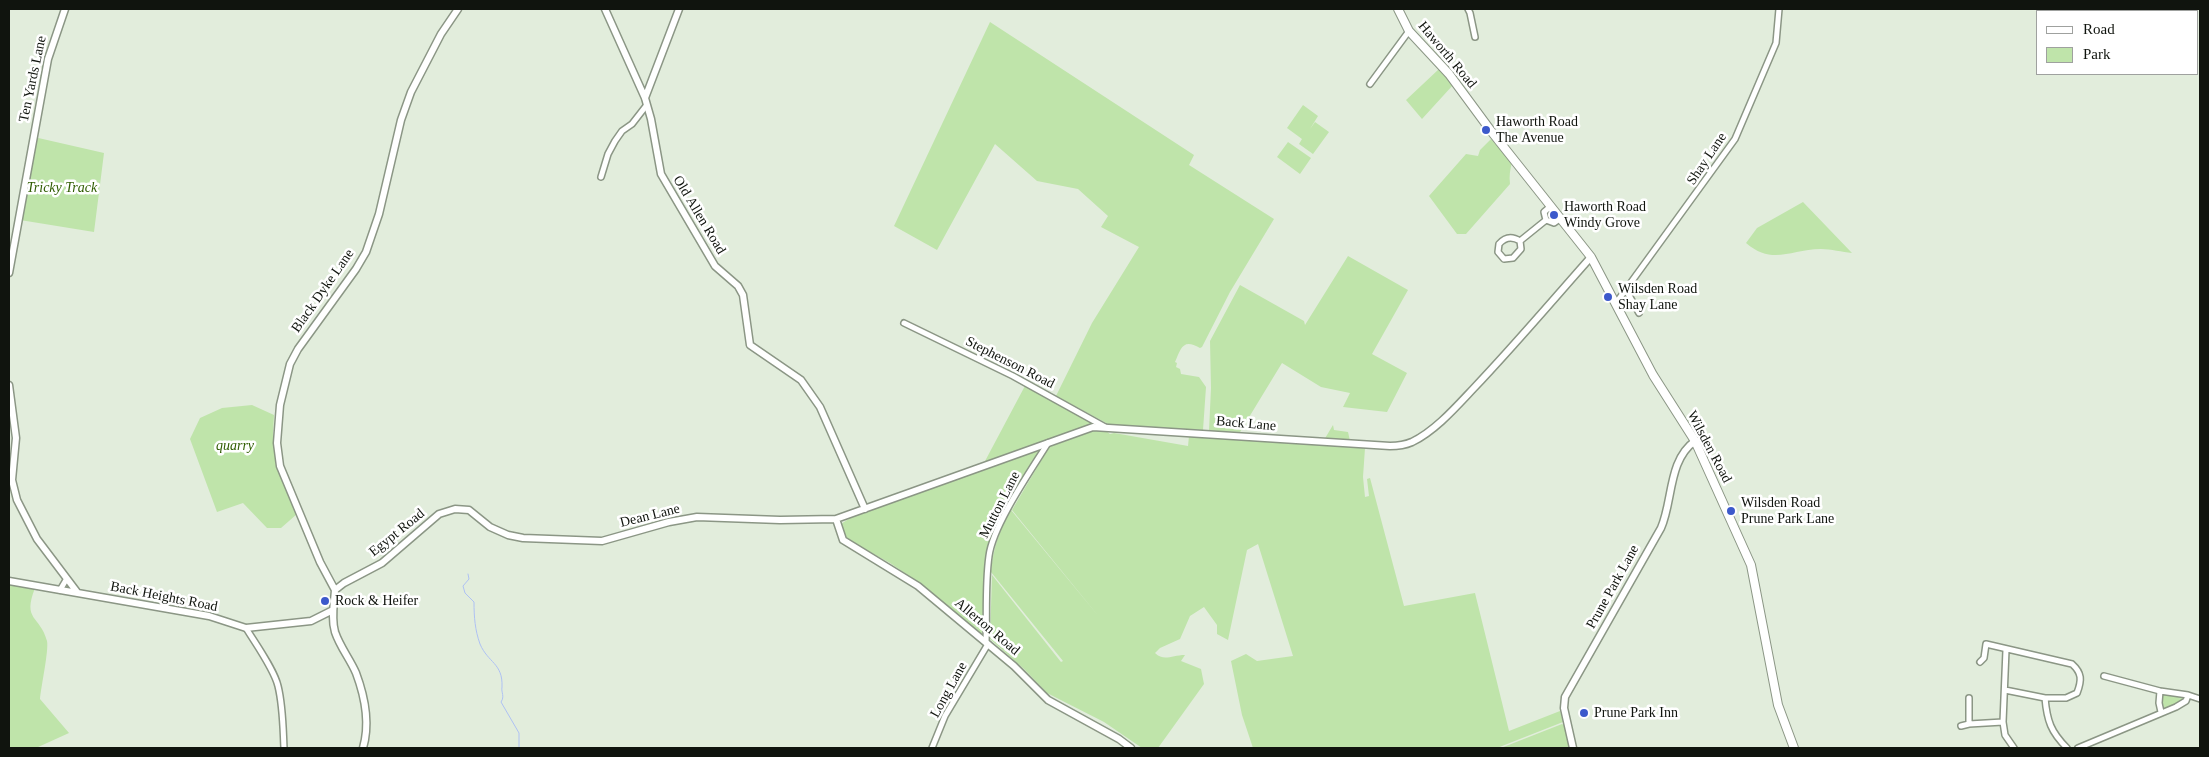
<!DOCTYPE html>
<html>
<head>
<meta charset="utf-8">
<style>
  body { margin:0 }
  #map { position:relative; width:2209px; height:757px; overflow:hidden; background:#e2eddc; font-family:"Times New Roman",serif }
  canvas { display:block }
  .frame { position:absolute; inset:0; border:10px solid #10140e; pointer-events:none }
  .legend { position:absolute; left:2036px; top:10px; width:162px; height:65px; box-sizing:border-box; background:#fff; border:1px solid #9fa19f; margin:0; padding:6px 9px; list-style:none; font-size:15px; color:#10140e }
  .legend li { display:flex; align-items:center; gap:10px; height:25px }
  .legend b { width:25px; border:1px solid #9fa19f }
</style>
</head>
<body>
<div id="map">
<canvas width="2209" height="757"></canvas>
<div class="frame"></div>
<ul class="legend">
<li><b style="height:6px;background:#fff"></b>Road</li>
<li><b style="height:14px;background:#bfe4aa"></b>Park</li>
</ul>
</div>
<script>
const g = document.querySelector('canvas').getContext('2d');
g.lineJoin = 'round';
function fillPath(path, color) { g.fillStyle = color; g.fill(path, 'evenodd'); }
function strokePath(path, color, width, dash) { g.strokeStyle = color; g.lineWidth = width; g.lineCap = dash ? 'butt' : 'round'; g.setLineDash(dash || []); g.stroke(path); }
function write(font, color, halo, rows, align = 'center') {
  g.font = font + ' "Times New Roman",serif'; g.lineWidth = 5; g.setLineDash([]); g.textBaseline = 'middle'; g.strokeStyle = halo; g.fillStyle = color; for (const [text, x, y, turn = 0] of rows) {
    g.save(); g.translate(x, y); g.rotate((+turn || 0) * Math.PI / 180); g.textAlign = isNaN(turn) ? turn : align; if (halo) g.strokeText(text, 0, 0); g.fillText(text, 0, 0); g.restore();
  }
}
const green = new Path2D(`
  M990,22l204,133 -5,10 85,54 -44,73 -28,55 -2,1c-17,-10 -19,0 -25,14l2,1 -1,4 4,2 1,5 18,3 7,10 -3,43 -93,-5 -54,-29 36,-73 47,-76 -38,-20 7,-11 -30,-27 -41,-8 -42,-37 -58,106 -43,-24z
  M1439,69l14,16 -31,34 -16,-19z
  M1303,105l15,11 -8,13 5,-7 14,10 -16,22 -14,-10 3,-5 -15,-11z
  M34,137l70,16 -10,79 -74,-12z
  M1491,139l21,23c-2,8 -3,14 -2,22l-44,50h-9l-28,-38 37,-42 12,2 2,-6z
  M1288,142l23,16 -11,16 -23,-17z
  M1803,202l49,51c-10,-1 -21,-4 -31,-4 -30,0 -48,17 -75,-6l11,-15z
  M1348,256l60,34 -36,64 35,19 -20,39 -44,-5 7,-14 -29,-6 -39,-24 -42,69 -31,-1 2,-43 -1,-47 30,-56 64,36 1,4z
  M1026,384l71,38 -113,41z
  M252,405l22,10 -1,19 3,33 21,47 -16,14h-14l-24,-25 -26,9 -27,-73 10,-21 22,-10z
  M1333,425l1,5 14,2 2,9 -26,-1z
  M1096,430l10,1 4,3 4,-1 74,13 1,-10 176,12 -2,29 2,20 4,-1 -2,-17 3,-1 34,128 71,-13 34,138 51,-20 3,11 -66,26h-244l-11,-33 -11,-54 15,-7 11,7 36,-5 -35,-112 -11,6 -19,90 -11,-6v-9l-13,-18 -14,9 -10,23 -20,9 -5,5c9,9 17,2 30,2l-4,6 20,8 3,15 -46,64h-16l-38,-26 -57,-29 -23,-24 -34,-30 2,-64 69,87 2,-1 -72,-89c2,-23 8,-41 20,-62l89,108 -88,-108 37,-63z
  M1040,449l-45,77 -6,16 -5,41 -2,52 -61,-51 -31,-21 -38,-21 -8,-7 -3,-11 12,-8z
  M9,585l26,3c-13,33 5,27 12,53 2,9 -6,46 -7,58l29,34 -33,15h-27z
  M2163,693l20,5 -1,4 -15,7 -3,-1 -3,-12z
  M1562,724l2,1 6,23h-69z`);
const stream = new Path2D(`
  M468,574l1,5 -6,7 2,7 9,9c0,15 1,28 6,42 8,19 23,19 22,43 -1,6 3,9 -1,15l18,31v15`);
const minor = new Path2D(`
  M1468,9l2,4 5,24
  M1370,84l39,-53
  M601,177l7,-23 7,-13 7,-10 10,-7 14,-18
  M1551,206l-7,6 2,8 8,3 7,-5
  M1520,241c-8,-5 -15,-4 -21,3l-1,8 6,7 9,-1 8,-9 -1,-8 26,-21
  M1626,290l13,23
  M1616,303l119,-164 41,-96 3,-34
  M904,323l109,53 92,51
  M60,590l6,-10
  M246,628c9,15 28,41 32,58 5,20 5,42 6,62
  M986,642c1,-28 -1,-58 3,-86 4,-31 41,-84 59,-113
  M2006,650l-3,72 2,13 9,13
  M1980,662l4,-4 2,-14 86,20c10,9 10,16 5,29l-11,5h-21c2,23 6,34 22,50
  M2005,690l40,8
  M2160,691l-1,12 2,9
  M2188,695l12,4
  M1969,698v26l34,-2
  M1961,726l8,-2
  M932,748l13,-32 43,-72
  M2078,748l98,-41 10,-6 2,-6 -28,-4 -56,-15`);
const tertiary = new Path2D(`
  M605,9l40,89 6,21 10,55 54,92 23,20 5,9 7,50 51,35 19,27 45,102
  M645,98l34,-89
  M9,273l39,-214 17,-50
  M9,385l7,53 -4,42 5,20 20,39 40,53
  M836,519l7,21 75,46 96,80 34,34 71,39 12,9
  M9,581l200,35 37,12 65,-7 22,-11
  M335,590l9,-7 38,-20 57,-49 16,-5 14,1 21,17 18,8 15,3 79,3 67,-19 28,-5 83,3 56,-1 257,-92 297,19c8,0 15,-1 22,-4 23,-11 44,-35 61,-53 41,-43 79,-88 118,-132
  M335,590l-15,-28 -40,-96 -3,-23 3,-38 10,-41 8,-15 58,-80 10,-17 13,-38 22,-94 10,-28 30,-58 17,-25
  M335,590c-1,14 -4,29 0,42 5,15 15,27 21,41 9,24 14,51 7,75
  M1573,748l-9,-40 1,-11 96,-169c12,-27 7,-68 34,-87`);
const secondary = new Path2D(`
  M1398,9l11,22 40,43 42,57 100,126 62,118 42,66 56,124 27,140 16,43`);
const markers = [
  [1486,130,5,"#3c59cb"],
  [1554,215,5,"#3c59cb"],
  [1608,297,5,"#3c59cb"],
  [1731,511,5,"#3c59cb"],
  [325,601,5,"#3c59cb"],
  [1584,713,5,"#3c59cb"]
];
const streetNames = [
  ["Haworth Road",1447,55,50],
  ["Ten Yards Lane",33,79,-78],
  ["Shay Lane",1707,159,-56],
  ["Old Allen Road",699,215,59],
  ["Black Dyke Lane",323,291,-55],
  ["Stephenson Road",1010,363,27],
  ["Back Lane",1246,424,5],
  ["Wilsden Road",1709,447,62],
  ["Mutton Lane",1000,505,-63],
  ["Dean Lane",650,516,-14],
  ["Egypt Road",397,533,-39],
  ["Prune Park Lane",1613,587,-61],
  ["Back Heights Road",164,597,11],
  ["Allerton Road",987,627,40],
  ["Long Lane",949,690,-61]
];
const poiNames = [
  ["Haworth Road",1496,122],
  ["The Avenue",1496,138],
  ["Haworth Road",1564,207],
  ["Windy Grove",1564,223],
  ["Wilsden Road",1618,289],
  ["Shay Lane",1618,305],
  ["Wilsden Road",1741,503],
  ["Prune Park Lane",1741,519],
  ["Rock & Heifer",335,601],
  ["Prune Park Inn",1594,713]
];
const parkNames = [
  ["Tricky Track",62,188],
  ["quarry",235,446]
];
fillPath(green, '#bfe4aa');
strokePath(stream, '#aec1f3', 1);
strokePath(minor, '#8b9685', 8);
strokePath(tertiary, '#8b9685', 9);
strokePath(secondary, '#8b9685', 10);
strokePath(minor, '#fff', 5);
strokePath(tertiary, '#fff', 6);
strokePath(secondary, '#fff', 8);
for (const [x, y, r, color] of markers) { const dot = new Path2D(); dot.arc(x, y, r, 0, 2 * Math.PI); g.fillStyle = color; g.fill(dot); strokePath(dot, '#fff', 2); }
write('14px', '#10140e', '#fff', streetNames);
write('14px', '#10140e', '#fff', poiNames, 'left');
write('italic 14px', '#305d02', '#fff', parkNames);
</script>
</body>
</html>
